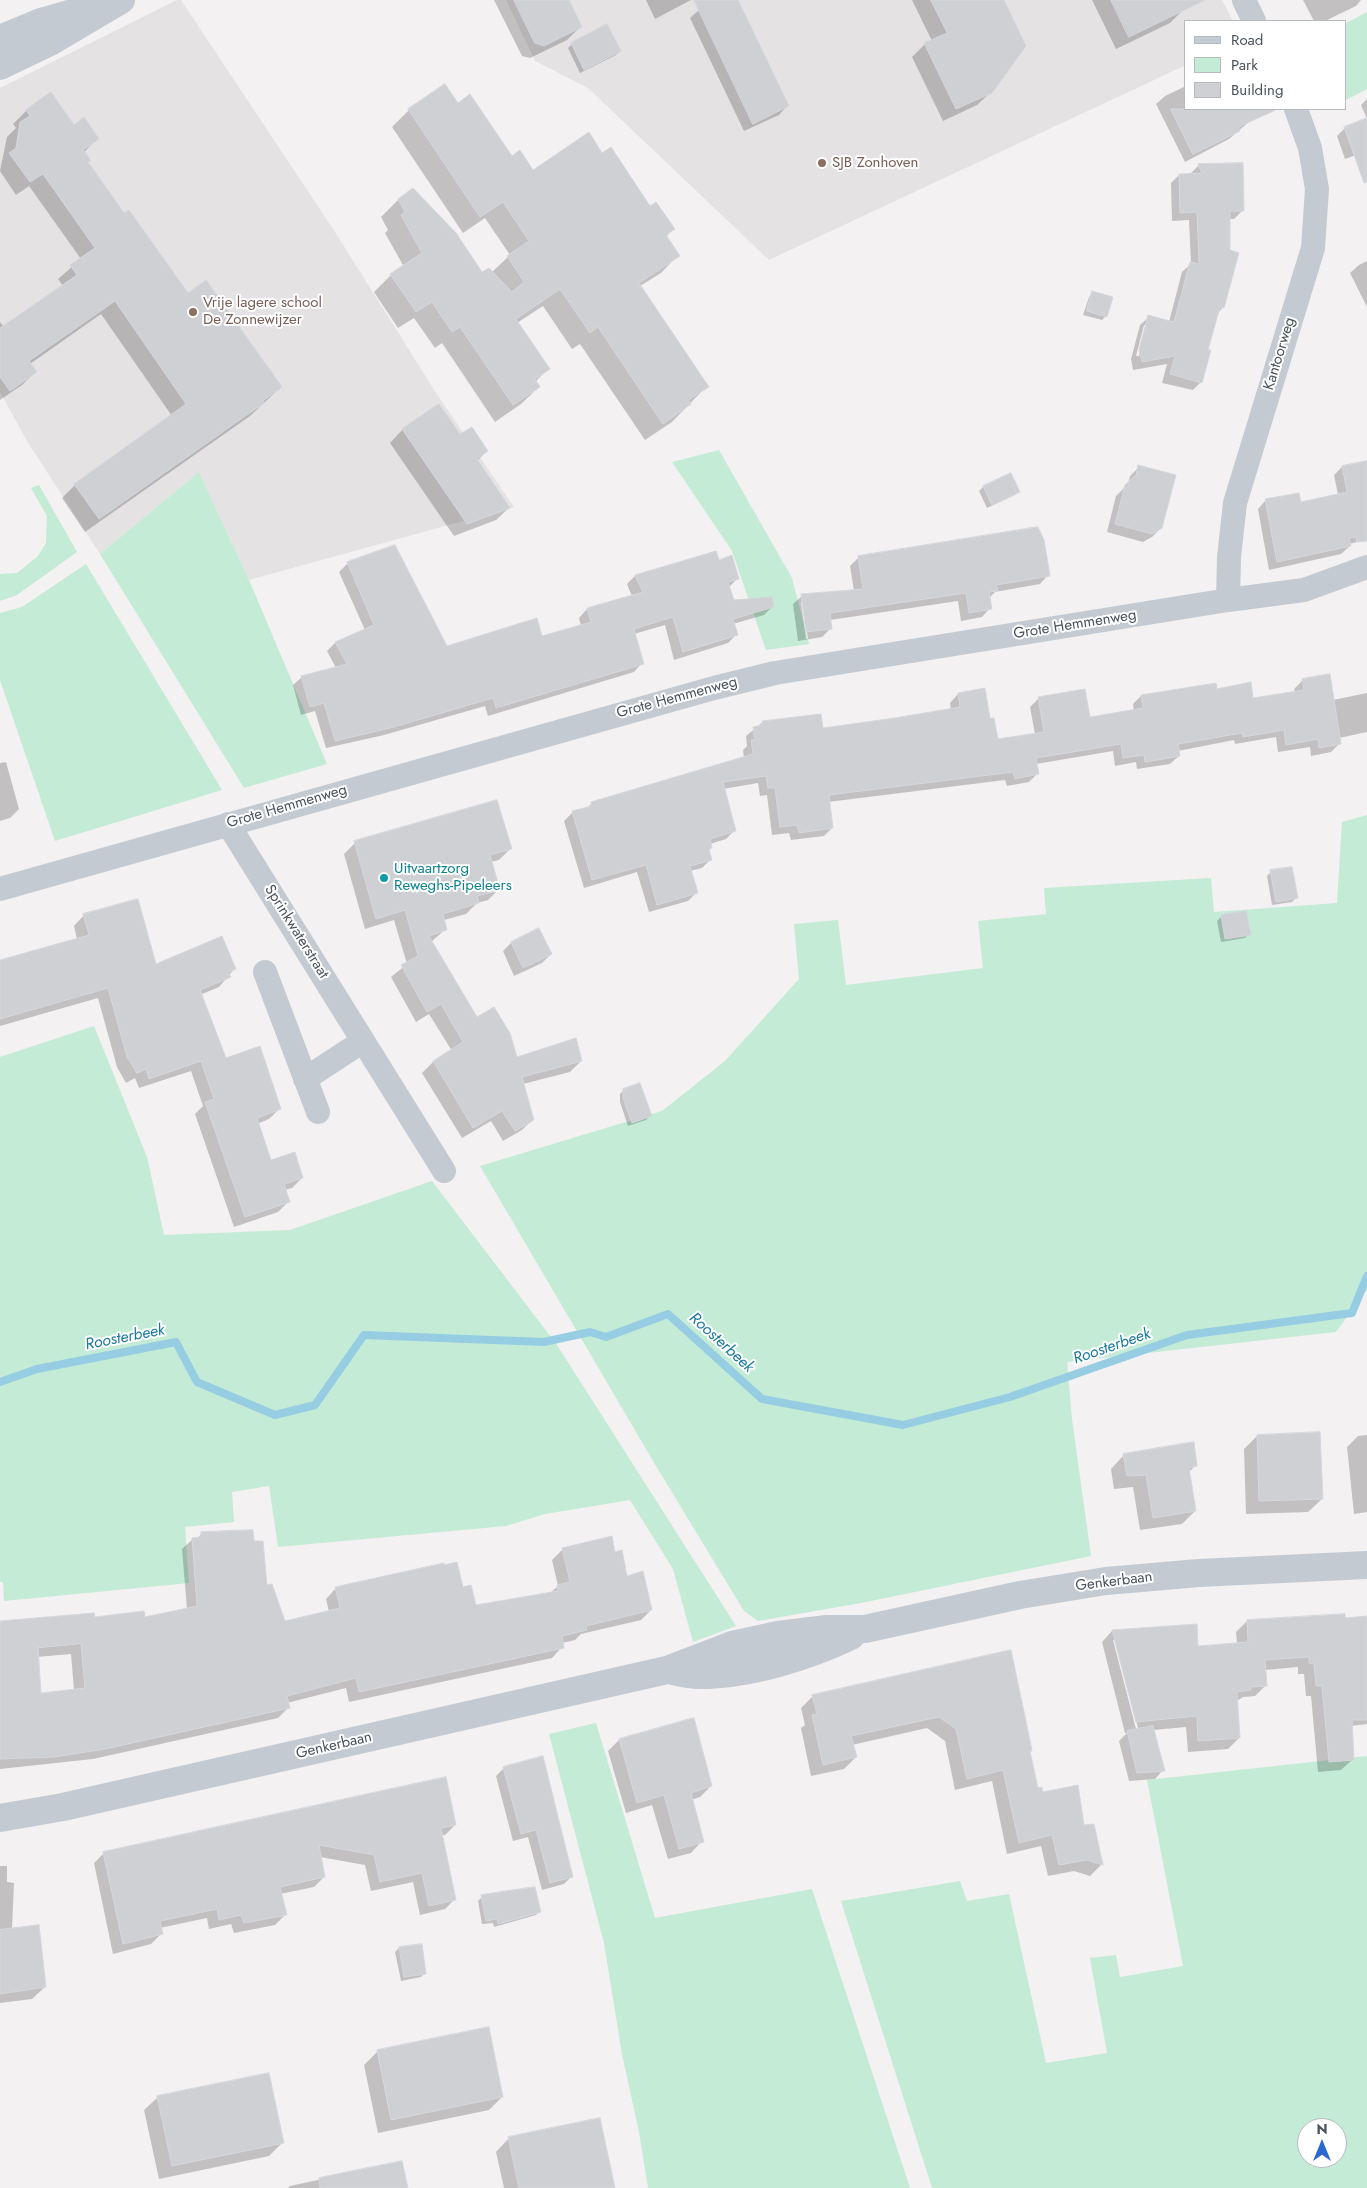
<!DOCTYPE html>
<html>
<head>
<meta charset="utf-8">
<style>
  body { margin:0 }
  #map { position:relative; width:1367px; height:2188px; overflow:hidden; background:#f3f1f1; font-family:Jost,sans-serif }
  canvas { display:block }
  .legend { position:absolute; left:1184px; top:20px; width:162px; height:90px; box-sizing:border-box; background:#fff; border:1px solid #b7babe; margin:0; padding:6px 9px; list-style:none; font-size:15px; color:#4a525c }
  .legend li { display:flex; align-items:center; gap:10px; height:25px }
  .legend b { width:25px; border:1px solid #b7babe }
  .north { position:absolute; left:1297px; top:2118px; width:50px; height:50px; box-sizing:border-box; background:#fff; border:1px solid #b7babe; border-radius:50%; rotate:0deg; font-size:14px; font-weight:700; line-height:20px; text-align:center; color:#4a525c }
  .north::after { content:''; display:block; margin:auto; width:18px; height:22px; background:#2c68d1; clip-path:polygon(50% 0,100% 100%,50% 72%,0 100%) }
</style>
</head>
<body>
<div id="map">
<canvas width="1367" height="2188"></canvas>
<ul class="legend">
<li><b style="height:6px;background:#c3cad1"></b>Road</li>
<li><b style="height:14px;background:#c4ebd6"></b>Park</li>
<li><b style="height:14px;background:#ced0d4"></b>Building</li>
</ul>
<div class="north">N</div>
</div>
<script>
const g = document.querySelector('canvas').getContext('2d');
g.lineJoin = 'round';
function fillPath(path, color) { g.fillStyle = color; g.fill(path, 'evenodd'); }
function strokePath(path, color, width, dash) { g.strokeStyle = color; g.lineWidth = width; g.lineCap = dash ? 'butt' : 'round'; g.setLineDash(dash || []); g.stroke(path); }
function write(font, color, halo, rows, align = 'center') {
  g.font = font + ' Jost,sans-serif'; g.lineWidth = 4; g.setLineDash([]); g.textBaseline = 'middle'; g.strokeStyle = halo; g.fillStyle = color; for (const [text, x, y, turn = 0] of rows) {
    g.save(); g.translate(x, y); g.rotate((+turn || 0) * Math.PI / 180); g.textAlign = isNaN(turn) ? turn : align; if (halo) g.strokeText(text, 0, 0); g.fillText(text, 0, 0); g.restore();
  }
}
const education = new Path2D(`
  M177,0h4l154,232 103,164 76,111 -265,73 -50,-108 -99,82 -73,-113 -27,-49v-304z
  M506,0h716l11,21h-47v44l-417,195 -181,-172 -53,-27z`);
const green = new Path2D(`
  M1367,12v77l-21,11v-77z
  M719,450l73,128 17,66 -43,6 -34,-99 -60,-89z
  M199,472l50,108 78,184 -83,24 -144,-234z
  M39,485l38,67 -60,43 -17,6v-27l17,-1 21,-17 8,-13 1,-27 -16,-28z
  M86,564l136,226 -167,51 -55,-161v-67l22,-6z
  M1367,815v475l-31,42 -269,30 5,57 19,137 -230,47 -103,18 -14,-10 -88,-145 -176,-300 182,-55 63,-50 74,-82 -5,-55 44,-4 8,65 137,-17 -5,-47 68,-7 -2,-26 167,-10 3,34 123,-9 5,-81z
  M94,1026l53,131 17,78 126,-5 142,-49 125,164 179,281 -43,16 -20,-73 -43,-69 -85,14 -39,12 -228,21 -9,-61 -37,6 2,30 -49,5 4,56 -185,18 -1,-19h-3v-525z
  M596,1723l59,195 157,-29 98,299h-262l-9,-56 -17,-78 -18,-111 -55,-209z
  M1367,1756v432h-435l-91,-287 119,-20 7,20 42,-7 37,169 61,-10 -17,-95 26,-3 4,22 63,-11 -36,-186zM1307,2128h30v30h-30z`);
const shadow = new Path2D(`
  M494,0h73l13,27 -13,13 -37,18 -8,-2z
  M646,0h45l-36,19z
  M719,0h18l50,106 -8,9 -35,16 -54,-113 9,-8z
  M912,0h91l-12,92 -14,13 -34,16 -31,-64 13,-13 7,-3z
  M1092,0h86l5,10 -13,13 -54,26z
  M1303,0h58l-5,6 -31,15h-11z
  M572,44l48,7 -4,4 -36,18 -12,-25z
  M1186,86v23h58l6,12 -21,18 -44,23 -29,-58 9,-8z
  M51,94l23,32 23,13 -13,13 3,10 37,53 63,79 94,93 -31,29 -165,116 -23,-34 13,-13 97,-69 -71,-102 -71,50 5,8 -13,13 -22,15v-78l4,5 59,-41 -5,-7 23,-20 -52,-73 -13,9 -16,-24 7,-34 9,-9 -3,-4 13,-13z
  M1367,99v20l-6,-14z
  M457,104l54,53 21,14 70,-17 48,54 23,21 -7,8 12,18 -17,18 -21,13 67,100 -35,36 -27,18 -65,-96 -8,5 -29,-43 -26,17 31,46 -13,13 4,5 -18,17 -26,18 -53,-79 -7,5 -21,-30 -16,10 -24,-36 17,-17 13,-8 -19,-34 3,-3 -7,-13 17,-17 14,-10 69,84 11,-2 18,-17 -25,-37 -22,15 -71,-106 17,-17z
  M1367,120v58l-11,-23 -11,4 -8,-23 8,-8z
  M1199,165l44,45 -9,9h-6l-5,88 -5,6 -11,37 -6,32 -8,8 -31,-7 5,-19 -34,6 -2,-11 9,-34 9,-8 20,5 13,-50 9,-8 -2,-44 -17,1 -1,-38 8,-8h10zM1144,325h3l-8,31h-3z
  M1367,261v46l-17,-34 9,-8z
  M1093,293l13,23 -4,4 -19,-5 6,-18z
  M439,406l20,30 28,15 -10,10 32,47 -13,12 -42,16 -64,-93 12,-13z
  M1367,463v72l-6,6 -12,3 1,2 -9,8 -72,16 -11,-61 8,-9 34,3 38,-8 -4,-20 8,-8z
  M1139,467l22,61 -9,9 -9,5 -36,-10 9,-36 12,-12 2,-8z
  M1011,475l8,16 -4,4 -28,13 -8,-17 4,-4z
  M859,557l189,18 -8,9 -45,8 -6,6 1,10 -8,9 -21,4 -3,-20 -128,19 1,8 -9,9 -24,4 -5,-37 9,-8 52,-5 -4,-25zM801,602h2l5,37h-2z
  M718,561l20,17 -9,9 4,15 40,4 -9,9 -31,9 3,11 -8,8 -54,17 -9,-35 -31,9 8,29 -8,9 -146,44 -3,-10 -101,29 -58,13 -11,-37 -14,4 -8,-30 9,-8 34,-9 -9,-17 8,-8 30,-13 -26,-58 9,-9 98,85 95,-11 40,-11 -2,-8 8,-9 45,-13 -5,-12 8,-8z
  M1303,680l30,20 34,-7v39l-28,6 1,5 -9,9 -20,4 -1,-9 -32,5 -2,-15 -41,7 -1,-4 -56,11 1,5 -9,8 -33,5 -1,-7 -21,4 -2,-15 -77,13 1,10 -8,8 -22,4 -2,-6 -177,22 4,26 -8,8 -33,4 -2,-7 -17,2 -5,-40 -7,1 -2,-13 -35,6 11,42 -8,8 -16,5 1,4 -3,3 2,9 -8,8 -12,3 7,21 -9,9 -39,11 -12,-40 -53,16 -20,-67 9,-9 13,-3 6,-6 152,-45 -1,-8 4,-4 -1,-10 17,-14 59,7 129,-19 -1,-7 8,-9 26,-4 5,30 8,21 38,-7 -5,-27 9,-9 50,20 45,-7 -1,-7 8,-8 75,-6 36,10 43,-8 -1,-3z
  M6,762l13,47 -9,9 -10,3v-58z
  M355,843l155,6 -11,11 -8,2 8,27 -11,11 -11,3 -11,11 -22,6 2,9 -15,13 46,77 39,40 65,2 -11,11 -47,12 10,35 -11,11 -19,11 -12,-20 -29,17 -40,-65 11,-11 19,-11 -23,-37 -13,8 -25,-45 16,-13 -13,-44 -29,9 -21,-75z
  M1271,872l25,26 -4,4 -20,3 -5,-29z
  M84,915l71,51 80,2 -16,19 -19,8 25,65 54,49 -10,10 -12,5 13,37 32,17 -10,10 -8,2 4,12 -10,10 -44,15 -39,-113 8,-8 -12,-35 -52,17 -4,-10 -9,5 -9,-16 -19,-69 -98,28v-64l77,-23 -3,-13z
  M1221,917l28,17 -4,4 -24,4 -4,-21z
  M511,943l40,11 -9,9 -28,13 -11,-25z
  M624,1090l26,26 -4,4 -18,6 -8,-24v-8z
  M1367,1435v77l-13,2 -7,-67 11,-11z
  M1257,1436l65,63 -14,13 -62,2 -2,-65z
  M1124,1455l72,10 -7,7 6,39 -13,13 -42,6 -7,-43 -19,2 -3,-20z
  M202,1533l51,10 13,43 18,36 45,-10 -3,-13 10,-11h126l14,19 73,-13 9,-8 -6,-26 11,-11 51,4 12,24 25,33 -10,10 -60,14 -6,6 -13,3v4l-10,11 -203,44 -3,-14 -59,15 1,5 -10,10 -185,41 -93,10v-147l144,-4 43,-9 -5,-60 11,-10h4zM71,1654l3,36 -34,4 -3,-37z
  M1367,1618v106l-16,2 2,33 -12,11 -23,2 -7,-76h-5l-2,-22h-6v-7l-33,3 1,15 -11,11 -12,1 -6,4 2,37 -11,11 -40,3 -2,-25 -33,3 10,40 -8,9 -26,2 -10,-40 8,-8h-2l-23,-91 10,-11 85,16 40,-3 -1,-12 11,-11zM1113,1640h3l22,88 -2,1z
  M1010,1652l27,138 46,37 10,-2 8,40 -11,11 -16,-5 -26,5 -7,-30 -34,8 -15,-73 -37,9 -10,-49 -18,-13 -75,17 4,12 -12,12 -33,7 -10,-48 4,-3 -4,-17 12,-12z
  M619,1740l92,46 -11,11 -9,3 11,41 -11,12 -23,6 -16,-54 -26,8 -18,-62z
  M504,1768l68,108 -8,8 -22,6 -14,-53 -15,4 -17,-65z
  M455,1825l-10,10h-4l14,64 -10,10 -25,6 -7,-33 -42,9 -6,-26 -45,-8 4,20 -10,10 -34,7 5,21 -10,10 -41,8 -3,-9 -22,5 -2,-11 -47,10 1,6 -10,10 -38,10 -19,-91 10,-10z
  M0,1866h7v16l7,1 -2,46 33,58 -13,12 -32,4z
  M482,1897l58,14 -4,4 -42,12 -1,-4 -11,1 -4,-23z
  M399,1948l26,25 -4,4 -20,4 -6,-29z
  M488,2029l14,68 -13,13 -111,23 -14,-68 13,-13z
  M158,2097l125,45 -14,14 -110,23 -15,-69z
  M509,2138l104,50h-109l-8,-36z
  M401,2162l5,26h-118l2,-2z`);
const stream = new Path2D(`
  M0,1382l37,-13 139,-27 21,40 78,33 40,-10 49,-70 180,7 46,-10 16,5 62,-23 94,85 141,26 107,-28 177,-62 165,-22 15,-37`);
const building = new Path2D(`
  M514,0h55l13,27 -38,19 -9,-3z
  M694,0h44l51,106 -36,18z
  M931,0h73l22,46 -34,47 -36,16 -32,-66 23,-10z
  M1111,0h94l-76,37z
  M607,24l14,27 -37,19 -13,-27z
  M445,84l13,19 12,-9 42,62 8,-6 13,20 56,-38 13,21 9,-6 39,59 6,-4 19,27 -9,6 14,21 -41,27 70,104 -21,13 3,4 -28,20 -65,-97 -8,6 -30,-44 -44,30 34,50 -15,10 5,8 -27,18 -53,-78 -8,5 -20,-30 -16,10 -26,-38 32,-21 -21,-38 4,-3 -7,-13 15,-11 43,45 26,39 7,-4 23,24 12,-10 -17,-26 22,-15 -26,-39 -23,15 -72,-108z
  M51,92l23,33 10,-8 15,22 -16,11 8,11 -3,1 36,51 5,-3 59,83 18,-13 76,107 -19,14 1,2 -165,116 -25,-35 112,-80 -71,-103 -86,60 8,11 -27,19 -10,-14v-49l77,-53 -7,-10 25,-17 -52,-74 -13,8 -21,-29 7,-5 4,-26 10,-6 -4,-6z
  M1171,109h107l-40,18 2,4 -47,23z
  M1367,118v64l-3,1 -20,-56z
  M1243,163l1,48h-14v39l9,3 -15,55 -4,-1 -12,43h3l-9,33 -32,-9 5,-18 -33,6 -3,-12 9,-35 26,7 16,-60 9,2 -2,-52 -17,1 -1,-39 23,-1 -4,-9z
  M1092,291l21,6 -6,20 -20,-6z
  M439,404l21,30 12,-7 16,24 -11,8 33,49 -43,16 -65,-95z
  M1367,461v80l-10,1 -1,-5 -7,1 2,8 -74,16 -12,-63 34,-6 2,9 46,-10 -5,-26z
  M1138,465l38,10 -14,53 -10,6 -37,-10 10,-39 11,-10z
  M1011,473l9,19 -28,13 -9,-19z
  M1038,527l6,13 6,36 -54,9 2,6 -9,1 3,17 -23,4 -3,-20 -136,20 2,16 -26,3 -5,-38 62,-5 -5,-33z
  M395,545l52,101 90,-28 5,18 49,-14 -4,-14 56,-16 -8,-17 81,-24 3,9 13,-5 7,24 -11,3 6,18 38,-3 2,10 -41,12 5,16 -55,17 -10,-35 -39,12 10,35 -148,44 -3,-10 -99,29 -59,14 -11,-38 -14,4 -9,-31 46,-12 -12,-22 39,-17 -27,-63z
  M1330,674l11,70 -22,4 -1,-9 -32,6 -2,-15 -41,7 -1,-4 -64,11 2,12 -35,6 -1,-7 -21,3 -2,-14 -85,14 3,16 -24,5 -2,-7 -184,23 4,33 -34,5 -2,-8 -17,2 -5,-39h-7l-2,-12 -43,6 13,49 -26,8 2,9 -3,1 3,11 -22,6 8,27 -41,12 -11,-40 -54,15 -20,-69 20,-5 -1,-4 162,-48 -2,-14h4l-2,-13 10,-2 -1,-4 59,-7 2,14 72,-10 65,-11 -2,-14 27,-5 5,30h4l4,21 46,-7 -6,-35 47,-8 5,28 53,-9 -2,-13 75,-12 1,6 34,-7 2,16 51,-8 -2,-11z
  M497,800l15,49 -22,6 10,35 -23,6 2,7 -36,11 4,16 -18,6 48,81 17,-10 16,26 7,24 59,-19 6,23 -60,16 12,43 -19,11 -13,-20 -29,17 -40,-67 30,-19 -22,-38 -14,8 -26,-47 17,-9 -13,-46 -29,9 -22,-78z
  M1292,867l6,31 -22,4 -6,-32z
  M138,899l18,65 66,-28 14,33 -8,3 3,5 -31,13 26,68 34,-12 21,63 -24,9 14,42 24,-8 8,26 -19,6 6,18 -45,15 -40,-115 9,-3 -13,-38 -52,18 -3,-10 -9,4 -10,-16 -19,-69 -108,31v-59l89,-25 -6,-21z
  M1246,911l5,24 -26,4 -4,-24z
  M539,928l13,26 -29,14 -12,-26z
  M640,1083l12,33 -20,7 -9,-25v-9z
  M1320,1432l3,67 -64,2 -2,-66z
  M1194,1442l3,24 -8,2 7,43 -43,7 -7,-43 -19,1 -4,-22z
  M253,1530l1,11h9l4,44 5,-1 13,37 55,-13 -5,-21 109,-24v2l13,-3 6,25 8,-2 5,20 82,-14 -1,-6 13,-3 -8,-34 50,-12 3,16 7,-2 5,26 16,-5 9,39 -66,16 1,4 -25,6 2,12 -205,44 -3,-14 -69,18 3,12 -185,41 -51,8 -54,2v-138l94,-8 1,4 49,-6 1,6 52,-11 -5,-68 9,-1v-5zM81,1644l4,44 -44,5 -3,-45z
  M1345,1614v4l22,-2v104h-15l2,40 -25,2 -7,-76h-6l-2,-22 -5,-1v-6l-44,3 2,26 -16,1v3l-14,2 3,46 -42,3 -1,-25 -61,6 -24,-92 85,-6 1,22 50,-4 -1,-22z
  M1011,1650l17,81 4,20h-2l8,37 4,-1 1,5 35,-7 6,40 10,-1 9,41 -16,-5 -28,5 -7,-30 -33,8 -16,-73 -36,9 -11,-50 -17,-12 -88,19 6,21 -34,8 -11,-50 5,-1 -5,-19z
  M694,1718l18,68 -21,7 13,49 -25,7 -15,-54 -27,8 -18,-64z
  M1153,1726l12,45 -28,2 -10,-42z
  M543,1756l30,121 -23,6 -14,-53 -15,4 -18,-67z
  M446,1777l10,48 -15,3 15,72 -27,6 -7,-33 -42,9 -6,-27 -55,-10 6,32 -45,10 7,28 -43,8 -3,-8 -22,5 -2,-11 -57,12 3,13 -40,10 -20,-92z
  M535,1887l6,25 -43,12 -1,-5 -11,2 -5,-26z
  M39,1925l7,62 -46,7v-64z
  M422,1944l4,30 -22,3 -5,-30z
  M489,2027l14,70 -112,23 -14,-70z
  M269,2073l15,70 -112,23 -15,-70z
  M600,2118l15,70h-96l-11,-51z
  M402,2161l6,27h-88l-1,-10z`);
const minor = new Path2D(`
  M1244,0l10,21
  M1228,600l1,-43 6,-54 78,-255 4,-59 -7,-41 -14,-39
  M228,824l216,347
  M0,889l714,-201 61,-15 453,-73 76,-10 63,-23
  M265,972l53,140
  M305,1079l58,-38`);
const tertiary = new Path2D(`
  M0,39l41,-17 42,-12
  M0,66l50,-24 71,-42
  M673,1671c9,2 18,4 27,4 47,0 108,-18 151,-39
  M0,1818l63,-11 604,-137 65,-25 46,-10 49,-6h38l155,-34 86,-14 93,-8 168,-8`);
const markers = [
  [822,163,5,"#8d6e63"],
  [193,312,5,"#8d6e63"],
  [384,878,5,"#0f9aa8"]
];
const educationNames = [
  ["SJB Zonhoven",832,163],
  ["Vrije lagere school",203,303],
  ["De Zonnewijzer",203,320]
];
const streetNames = [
  ["Kantoorweg",1280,354,-73],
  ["Grote Hemmenweg",1075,625,-9],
  ["Grote Hemmenweg",677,698,-15],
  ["Grote Hemmenweg",287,807,-16],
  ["Sprinkwaterstraat",296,932,58],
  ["Genkerbaan",1114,1582,-7],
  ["Genkerbaan",334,1746,-13]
];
const cultureNames = [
  ["Uitvaartzorg",394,869],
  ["Reweghs-Pipeleers",394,886]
];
const waterNames = [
  ["Roosterbeek",125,1338,-11],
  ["Roosterbeek",721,1343,42],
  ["Roosterbeek",1112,1347,-19]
];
fillPath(education, '#e4e2e2');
fillPath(green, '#c4ebd6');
fillPath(shadow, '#0003');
strokePath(stream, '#96cde3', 8);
fillPath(building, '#ced0d4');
strokePath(building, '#d5d7db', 1);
strokePath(minor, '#c3cad1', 24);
strokePath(tertiary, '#c3cad1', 28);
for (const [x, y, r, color] of markers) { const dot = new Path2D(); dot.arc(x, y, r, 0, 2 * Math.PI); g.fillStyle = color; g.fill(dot); strokePath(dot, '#fff', 2); }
write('15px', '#785e54', '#fff', educationNames, 'left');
write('15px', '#4a525c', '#fff', streetNames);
write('15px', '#0d838f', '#fff', cultureNames, 'left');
write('italic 16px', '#1b799e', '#fff', waterNames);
</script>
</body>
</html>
